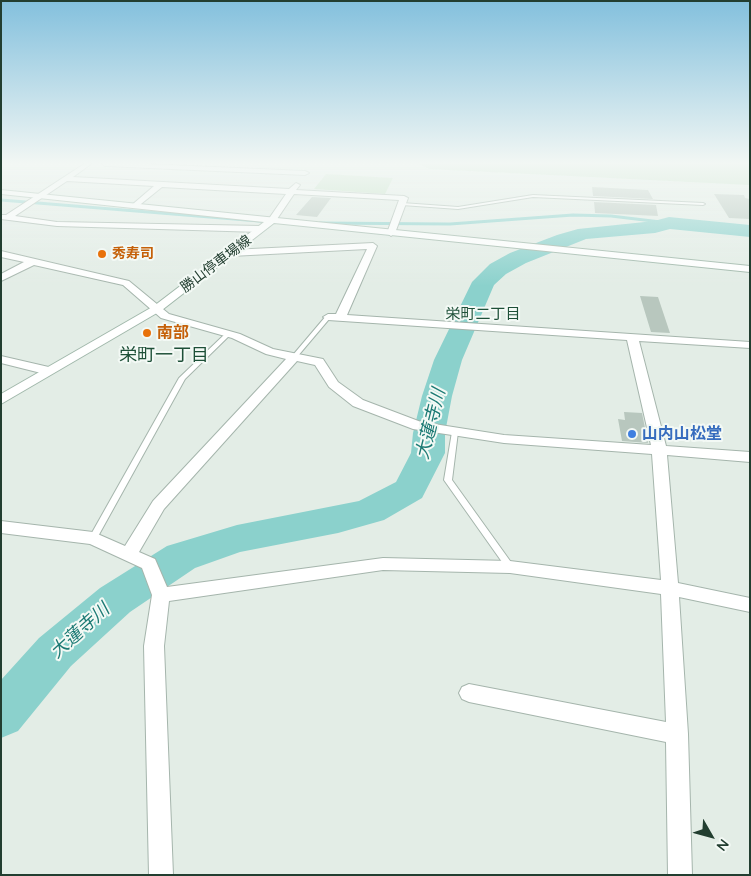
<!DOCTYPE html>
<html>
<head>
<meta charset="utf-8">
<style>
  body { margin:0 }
  #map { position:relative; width:751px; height:876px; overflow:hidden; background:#e3ede6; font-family:Quicksand,sans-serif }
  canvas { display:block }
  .frame { position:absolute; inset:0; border:2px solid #223e30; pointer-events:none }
  .north { position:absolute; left:686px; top:811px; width:50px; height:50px; -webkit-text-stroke:4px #f3f9f5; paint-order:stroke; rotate:128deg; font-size:14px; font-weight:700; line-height:20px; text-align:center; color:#223e30 }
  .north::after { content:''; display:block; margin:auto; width:18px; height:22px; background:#223e30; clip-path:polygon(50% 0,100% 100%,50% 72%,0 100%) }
</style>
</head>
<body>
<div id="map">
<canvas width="751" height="876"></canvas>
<div class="frame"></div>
<div class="north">N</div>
</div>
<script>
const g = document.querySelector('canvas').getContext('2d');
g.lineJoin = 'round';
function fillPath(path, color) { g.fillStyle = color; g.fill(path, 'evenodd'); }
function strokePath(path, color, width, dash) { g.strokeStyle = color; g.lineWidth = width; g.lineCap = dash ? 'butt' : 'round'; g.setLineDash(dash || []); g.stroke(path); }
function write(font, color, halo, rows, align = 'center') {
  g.font = font + ' Quicksand,"Noto Sans JP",sans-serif'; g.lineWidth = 4; g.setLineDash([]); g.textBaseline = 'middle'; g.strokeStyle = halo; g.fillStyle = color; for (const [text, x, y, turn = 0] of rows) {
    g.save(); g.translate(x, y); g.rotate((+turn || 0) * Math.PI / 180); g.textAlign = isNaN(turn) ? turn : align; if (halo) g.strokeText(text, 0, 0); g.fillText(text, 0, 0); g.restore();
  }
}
const green = new Path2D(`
  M419,164h331v21l-321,-16z
  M326,174l67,4 -8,16 -71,-5z`);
const stream = new Path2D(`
  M1,200l270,22
  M320,223l130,1 123,-9 38,1 58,7`);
const river = new Path2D(`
  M669,217l81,8v12l-80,-8 -15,4 -69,6 -60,24 -20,11 -12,11 -32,75 -10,36 -7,37v20l-23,45 -38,22 -46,13 -98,19 -45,16 -65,44 -59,54 -53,65 -17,7v-58l38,-42 61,-50 67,-42 70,-21 122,-24 37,-19 15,-29 2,-20 9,-37 12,-36 38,-78 18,-18 20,-11 47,-18 21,-6 76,-8z`);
const building = new Path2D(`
  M592,187l56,3 5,9 -60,-3z
  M714,194l30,1 1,3 5,1v20l-21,-1z
  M312,197l19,1 -14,19 -21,-2z
  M594,202l62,3 2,11 -63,-3z
  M640,296l18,1 12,36 -19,-1z
  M624,412l18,1 6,30 -26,-2 -4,-22 7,1z`);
const lane = new Path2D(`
  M533,195l170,8 2,1 -2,1 -170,-8 -75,12 -56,-4 -2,-1 2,-1 56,4z
  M328,315l3,2 -1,1 -33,39h-4v-2l33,-39z
  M228,332l2,1v2l-45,44 -89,161 -3,1 -3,-1 -1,-2 90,-160 47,-45z
  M455,430l3,2 -6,48 61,85 1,2 -1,2 -3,1 -3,-1 -63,-89 8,-48z`);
const street = new Path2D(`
  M84,164h7l-18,13 216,12 7,-6 4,2 -4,5 108,6 4,2 -13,35 -4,3 -4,-3 12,-33 -105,-6 -19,28h-3l-4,-2 18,-26 -124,-7 -26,21h-3v-4l21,-18 -87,-5 -52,35 42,6 204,4 4,3 -4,3 -204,-6 -56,-7v-4h5z
  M102,164h44l159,7 4,2 -4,2 -200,-9z
  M373,243l4,3 -30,69 403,27v6l-111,-7 27,105 84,6v10l-83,-7 11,128 72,15v14l-71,-15 9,137 4,141h-24l-2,-133 -197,-40 -7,-3 -3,-6 3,-6 7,-3 197,38 -5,-128 -151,-21 -127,-3 -214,31 -5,45 9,229h-24l-5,-229 8,-51 -10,-27 -52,-24 -89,-11v-12l92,11 32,14 28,-45 133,-142 -20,-5 -34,-16 -71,-20 -38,-33 -89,-20 -33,16v-7l23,-12 -23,-5v-6l128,30 40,33 71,20 33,15 50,10 15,23 25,18 58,22 83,13 147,10 -24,-105 -299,-20 -5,-3 5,-3h8l31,-65 -136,7 -5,-3 5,-3zM297,361l18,4 14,22 24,19 60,23 91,14 148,11 9,126 -151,-19 -127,-3 -216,29 -12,-28 -16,-7 25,-43z
  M1,356l52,12 2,3 -6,4 -48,-12z`);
const secondary = new Path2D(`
  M1,190l749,76v6l-476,-49 -112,87 -161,94v-10l153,-88 110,-84 -263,-28z`);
const markers = [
  [102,254,5,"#e8710a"],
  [147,333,5,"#e8710a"],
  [632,434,5,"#3f7fe0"]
];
const farFoodnames = [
  ["秀寿司",112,254]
];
const farStreetnames = [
  ["勝山停車場線",216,264,-37]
];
const farNeighbourhoodnames = [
  ["栄町二丁目",483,314]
];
const foodNames = [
  ["南部",157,333]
];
const shopNames = [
  ["山内山松堂",642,434]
];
const neighbourhoodNames = [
  ["栄町一丁目",164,356]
];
const waterNames = [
  ["大蓮寺川",431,424,-76],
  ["大蓮寺川",80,631,-42]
];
fillPath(green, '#bcdebd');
strokePath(stream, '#8bd1cc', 3);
fillPath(river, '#8bd1cc');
fillPath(building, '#b8c7be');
strokePath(lane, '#a5b5ac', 2);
strokePath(street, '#a5b5ac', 2);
strokePath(secondary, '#a1b8ab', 2);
fillPath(lane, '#fff');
fillPath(street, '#fff');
fillPath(secondary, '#fff');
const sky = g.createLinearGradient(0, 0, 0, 286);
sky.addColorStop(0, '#83c0dd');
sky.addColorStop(0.57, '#f2f7f4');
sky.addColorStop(1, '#f2f7f400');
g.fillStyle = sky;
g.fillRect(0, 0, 751, 286);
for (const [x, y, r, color] of markers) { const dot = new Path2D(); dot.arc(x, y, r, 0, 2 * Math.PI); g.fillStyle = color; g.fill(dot); strokePath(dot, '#f3f9f5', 2); }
write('bold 14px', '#c56008', '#f3f9f5', farFoodnames, 'left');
write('14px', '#223e30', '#f3f9f5', farStreetnames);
write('15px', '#1e5038', '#f3f9f5', farNeighbourhoodnames);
write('bold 16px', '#c56008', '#f3f9f5', foodNames, 'left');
write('bold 16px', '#366cbe', '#f3f9f5', shopNames, 'left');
write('18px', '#1e5038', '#f3f9f5', neighbourhoodNames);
write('italic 18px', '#1c7a74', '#f3f9f5', waterNames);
</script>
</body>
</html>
